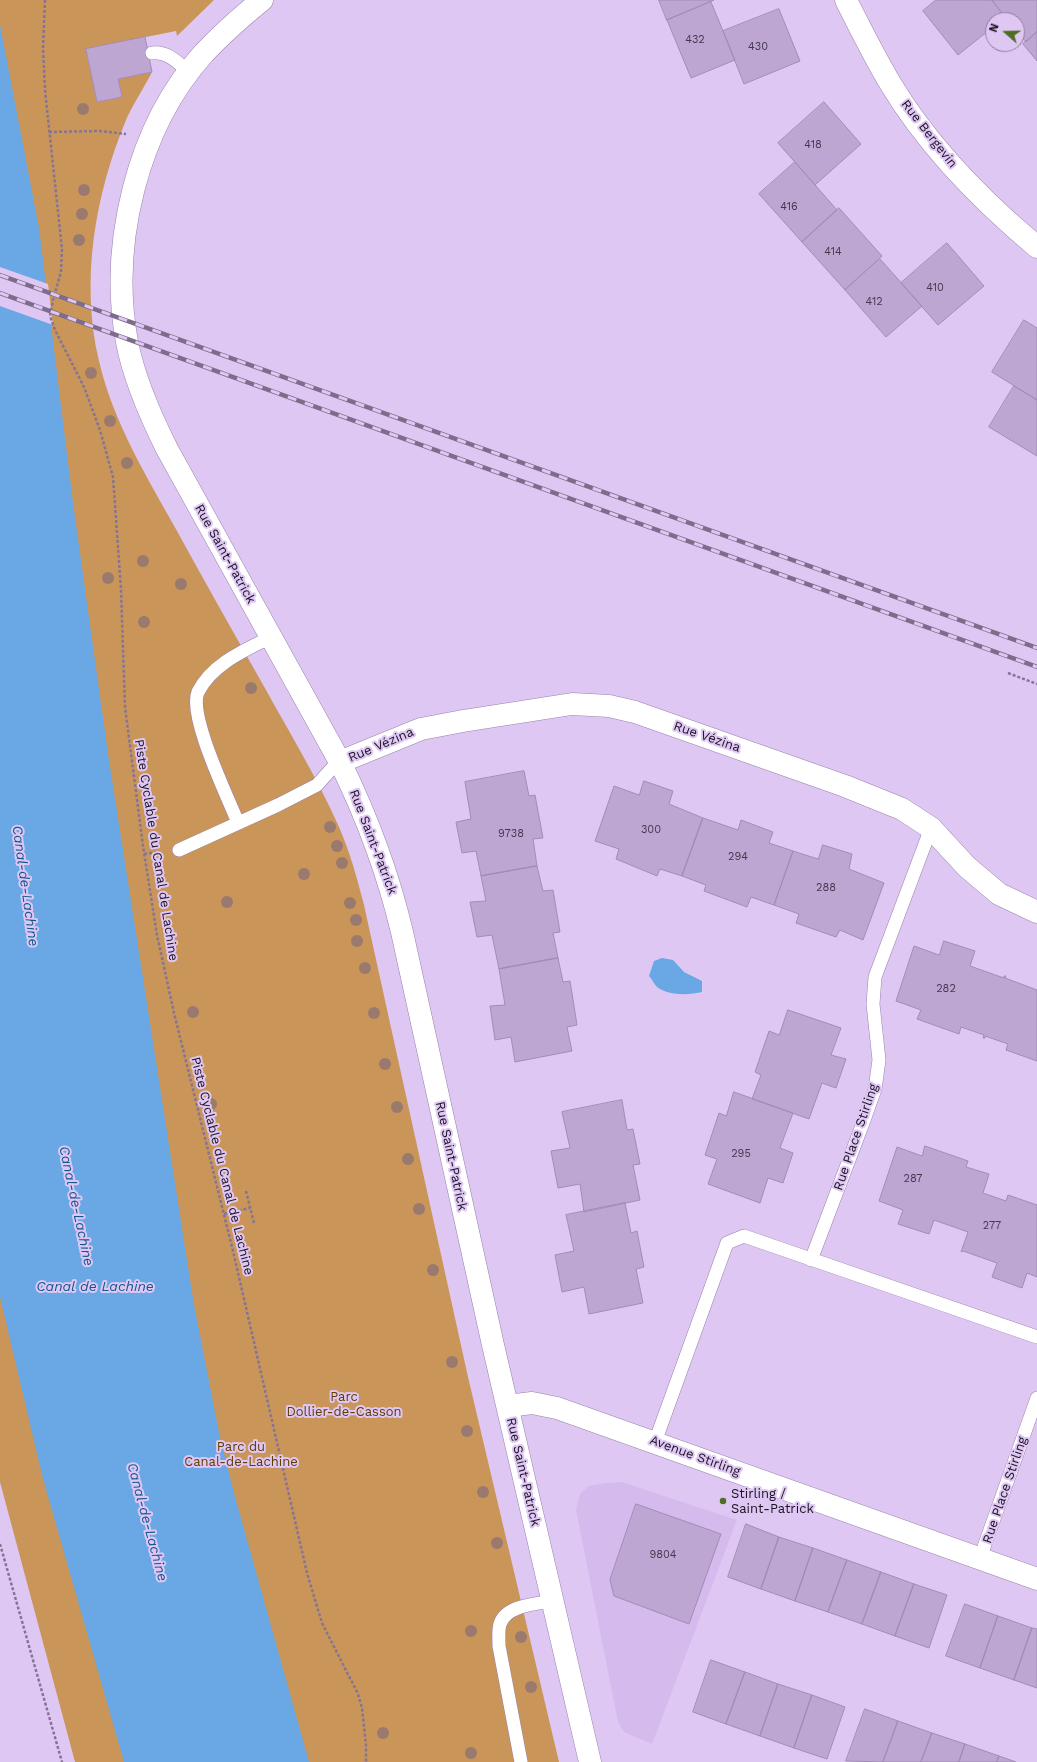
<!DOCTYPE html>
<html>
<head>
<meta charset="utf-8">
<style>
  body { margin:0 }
  #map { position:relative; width:1037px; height:1762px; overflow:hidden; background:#dfc7f4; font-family:"Work Sans",sans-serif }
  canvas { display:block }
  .north { position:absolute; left:985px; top:12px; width:40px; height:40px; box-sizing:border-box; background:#dfc7f4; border:1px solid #917fa0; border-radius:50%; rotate:290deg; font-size:11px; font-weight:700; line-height:16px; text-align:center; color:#1c1323 }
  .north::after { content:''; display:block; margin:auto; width:14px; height:18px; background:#4e6d22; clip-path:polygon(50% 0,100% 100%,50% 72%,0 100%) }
</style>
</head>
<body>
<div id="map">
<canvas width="1037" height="1762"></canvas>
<div class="north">N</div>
</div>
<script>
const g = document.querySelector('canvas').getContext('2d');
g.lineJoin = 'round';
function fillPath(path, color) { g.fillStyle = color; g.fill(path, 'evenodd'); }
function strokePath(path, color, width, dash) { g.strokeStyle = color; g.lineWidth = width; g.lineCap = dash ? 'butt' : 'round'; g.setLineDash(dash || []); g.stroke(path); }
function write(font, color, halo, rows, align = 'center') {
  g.font = font + ' "Work Sans",sans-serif'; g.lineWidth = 4; g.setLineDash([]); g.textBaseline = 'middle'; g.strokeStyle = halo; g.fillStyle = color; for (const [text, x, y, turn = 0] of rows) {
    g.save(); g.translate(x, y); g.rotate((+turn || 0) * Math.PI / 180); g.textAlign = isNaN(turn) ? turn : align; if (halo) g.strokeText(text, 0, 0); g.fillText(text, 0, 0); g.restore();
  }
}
const built = new Path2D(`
  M622,1482l115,38 -85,224 -28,-12 -6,-10 -42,-212 4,-16 9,-8 17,-3z`);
const green = new Path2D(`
  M0,0h214l-37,36 -1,-5 -90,18 11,53 25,-5 -4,-18 34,-7c-8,16 -19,32 -26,48 -31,75 -46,161 -27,241 14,61 48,116 78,170 29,53 59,106 89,159 25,45 52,90 73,137 11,25 18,51 25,78l104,472 91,385h-484l-75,-280z`);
const water = new Path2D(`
  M0,25l39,203 34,275 35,251 86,551 26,132 14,56 75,269h-185l-81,-283 -43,-182z
  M662,958l11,2 11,12 18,9v11c-12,3 -34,4 -45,-5 -3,-3 -5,-8 -8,-11l5,-15z`);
const pier = new Path2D(`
  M0,267l48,17 5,41 -53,-19z`);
const building = new Path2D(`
  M659,0h55l-47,20z
  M936,0h56l13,17 -3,3h-9v7l-35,28 -35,-44z
  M992,0h45v32l-11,10 -9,-11v-11h-9z
  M711,2l24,58 -44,18 -24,-58z
  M779,9l21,52 -56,23 -21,-53z
  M1037,32v29l-14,-17z
  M145,37l7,35 -34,7 4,18 -25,5 -11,-53z
  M824,102l37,42 -46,41 -37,-42z
  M795,162l42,48 -35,32 -43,-48z
  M839,208l43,48 -37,34 -43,-48z
  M947,243l37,43 -46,39 -37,-42z
  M880,259l42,47 -36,31 -41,-47z
  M1024,320l13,8v72l-45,-28z
  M1014,386l23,14v56l-48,-29z
  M524,771l5,25 6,-1 8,43 -10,1 4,27 -56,10 -5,-25 -14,2 -6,-31 15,-3 -6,-37z
  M644,781l29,10 -4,13 34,14 -21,58 -22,-7 -3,7 -41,-17 3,-10 -24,-8 19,-55 25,9z
  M703,818l35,12 3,-10 32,12 -4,11 24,8 -19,54 -23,-8 -4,10 -43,-16 2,-6 -24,-9z
  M823,845l29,9 -3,15 35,14 -21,57 -23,-10 -4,7 -40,-14 3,-9 -25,-9 19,-54 25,8z
  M537,866l6,25 10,-1 7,42 -7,1 5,25 -59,11 -7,-34 -15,2 -7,-35 16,-1 -5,-25z
  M944,941l31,10 -5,15 34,12v-2h2l-1,2 32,12v71l-31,-11 2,-6 -23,-8v2h-2l1,-3 -23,-8 -2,7 -42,-15 4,-9 -25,-9 18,-55 25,9z
  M558,958l5,24 7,-1 7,44 -10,2 5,24 -57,11 -4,-25 -16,3 -5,-34 15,-1 -6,-36z
  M788,1010l53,18 -10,27 15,4 -10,29 -14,-5 -13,36 -57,-20 9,-24 -6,-3 14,-41 10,4z
  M734,1092l59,21 -13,35 13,5 -10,30 -15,-5 -8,25 -52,-19 9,-25 -12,-4 14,-42 7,3z
  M622,1100l5,30 6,-1 7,35 -7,1 7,35 -56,12 -4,-28 -22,4 -7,-37 19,-3 -8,-36z
  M925,1146l43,15 -2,6 23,7 -6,19 23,8 2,-6 29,10v72l-10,-4 -5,15 -30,-11 5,-14 -34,-12 -2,1 7,-20 -34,-12 -5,14 -31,-10 5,-14 -24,-9 18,-54 25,9z
  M625,1203l6,30 6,-2 7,36 -8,2 7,34 -54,11 -5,-27 -22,5 -7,-37 19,-4 -8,-36z
  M636,1504l85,30 -32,90 -75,-28 -4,-16z
  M746,1524l33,13 -18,52 -33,-12z
  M779,1537l34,11 -18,53 -34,-12z
  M813,1548l34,12 -19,52 -33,-11z
  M847,1560l34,12 -19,52 -34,-12z
  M881,1572l33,12 -19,52 -33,-12z
  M914,1584l33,11 -18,53 -34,-12z
  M965,1604l33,12 -18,52 -34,-12z
  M998,1616l34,12 -18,52 -34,-12z
  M1032,1628l5,1v59l-23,-8z
  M711,1660l34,12 -19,52 -33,-12z
  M745,1672l33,12 -18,52 -34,-12z
  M778,1684l34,11 -18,53 -34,-12z
  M812,1695l33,12 -18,52 -33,-11z
  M865,1709l33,12 -15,41 -37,-1z
  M898,1721l34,12 -11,29h-38z
  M932,1733l33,11 -6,18h-38z
  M965,1744l34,12 -2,6h-38z
  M999,1756l17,6h-19z`);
const path = new Path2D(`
  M45,0l-2,48 2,42 17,159 -1,23 -8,28 -3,16 5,14 29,57 16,43 13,47 8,112 4,118 18,139 14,89 17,78 59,238 74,322 15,50 36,71 4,14 4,37v17
  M49,132l51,-1 26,3
  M1008,673l29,11
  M144,854l14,-2
  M246,1191l8,32
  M224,1214l26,-6
  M0,1544l62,218`);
const lane = new Path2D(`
  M152,53c16,-2 26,10 37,19
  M238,823c-10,-26 -50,-107 -40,-131 14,-28 47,-42 73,-55
  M179,850l99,-45 39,-20 17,-19 6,-4
  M811,1260l52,-137 12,-34 4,-29 -6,-56 2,-27 56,-149
  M655,1442l72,-199 17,-7 293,101
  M980,1558l57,-160
  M521,1762l-22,-116c0,-7 -1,-15 1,-22 6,-19 36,-20 52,-23`);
const street = new Path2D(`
  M846,0c14,28 28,56 44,83 37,62 92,118 147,164
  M340,762l81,-33 42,-8 109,-17 37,2 26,6 210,74 57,23 29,19 36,39 32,27 38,18
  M508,1406l24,-3 25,5 480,171`);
const secondary = new Path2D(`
  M262,0c-21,17 -40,34 -58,53 -67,74 -95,192 -77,289 7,37 23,73 40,107l173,313c27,55 48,111 62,170l91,413 97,417`);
const rail = new Path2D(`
  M0,275l1037,373
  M0,293l1037,374`);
const trees = [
  [83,109],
  [84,190],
  [82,214],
  [79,240],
  [91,373],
  [110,421],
  [127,463],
  [143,561],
  [108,578],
  [181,584],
  [144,622],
  [251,688],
  [330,827],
  [337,846],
  [342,863],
  [304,874],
  [227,902],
  [350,903],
  [356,920],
  [357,941],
  [365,968],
  [193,1012],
  [374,1013],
  [385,1064],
  [211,1104],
  [397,1107],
  [408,1159],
  [419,1209],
  [433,1270],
  [452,1362],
  [467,1431],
  [483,1492],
  [497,1543],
  [471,1631],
  [521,1637],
  [531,1687],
  [383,1733],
  [471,1753]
];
const markers = [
  [723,1501,4,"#4e6d22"]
];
const numberNames = [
  ["432",695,40],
  ["430",758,47],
  ["418",813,145],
  ["416",789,207],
  ["414",833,252],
  ["410",935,288],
  ["412",874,302],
  ["300",651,830],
  ["9738",511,834],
  ["294",738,857],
  ["288",826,888],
  ["282",946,989],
  ["295",741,1154],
  ["287",913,1179],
  ["277",992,1226],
  ["9804",663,1555]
];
const streetNames = [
  ["Rue Bergevin",929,134,52],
  ["Rue Saint-Patrick",225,554,61],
  ["Rue Vézina",707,737,19],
  ["Rue Vézina",381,745,-23],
  ["Rue Saint-Patrick",373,842,69],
  ["Piste Cyclable du Canal de Lachine",156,850,81],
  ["Rue Place Stirling",856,1137,-71],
  ["Rue Saint-Patrick",451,1156,78],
  ["Piste Cyclable du Canal de Lachine",222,1166,76],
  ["Avenue Stirling",695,1456,20],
  ["Rue Saint-Patrick",523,1472,77],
  ["Rue Place Stirling",1005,1490,-71]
];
const parkNames = [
  ["Parc",344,1397],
  ["Dollier-de-Casson",344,1412],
  ["Parc du",241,1447],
  ["Canal-de-Lachine",241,1462]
];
const poiNames = [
  ["Stirling /",731,1494],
  ["Saint-Patrick",731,1509]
];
const waterNames = [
  ["Canal-de-Lachine",25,886,82],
  ["Canal-de-Lachine",76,1206,78],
  ["Canal de Lachine",95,1287],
  ["Canal-de-Lachine",147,1522,75]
];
fillPath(built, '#d5baee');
fillPath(green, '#ca9559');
fillPath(water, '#69a8e5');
fillPath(pier, '#dfc7f4');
fillPath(building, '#bda6d2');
strokePath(building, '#a28cb6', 1);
strokePath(lane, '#9982ac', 14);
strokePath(street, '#9982ac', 23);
strokePath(secondary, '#9982ac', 23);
strokePath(path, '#857494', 2.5, [3, 2]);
strokePath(lane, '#fff', 13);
strokePath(street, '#fff', 22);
strokePath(secondary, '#fff', 22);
strokePath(rail, '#7d6d8b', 4.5);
strokePath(rail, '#dfc7f4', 3, [9]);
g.fillStyle = '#9a7a6e';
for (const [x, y] of trees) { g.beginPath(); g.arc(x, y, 6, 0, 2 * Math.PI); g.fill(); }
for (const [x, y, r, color] of markers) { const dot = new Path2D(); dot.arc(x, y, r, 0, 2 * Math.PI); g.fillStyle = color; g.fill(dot); strokePath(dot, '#dfc7f4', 1.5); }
write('11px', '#44384f', null, numberNames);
write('13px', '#1c1323', '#dfc7f4', streetNames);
write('13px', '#613b01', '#dfc7f4', parkNames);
write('13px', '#1c1323', '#dfc7f4', poiNames, 'left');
write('italic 14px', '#11578f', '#dfc7f4', waterNames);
</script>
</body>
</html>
